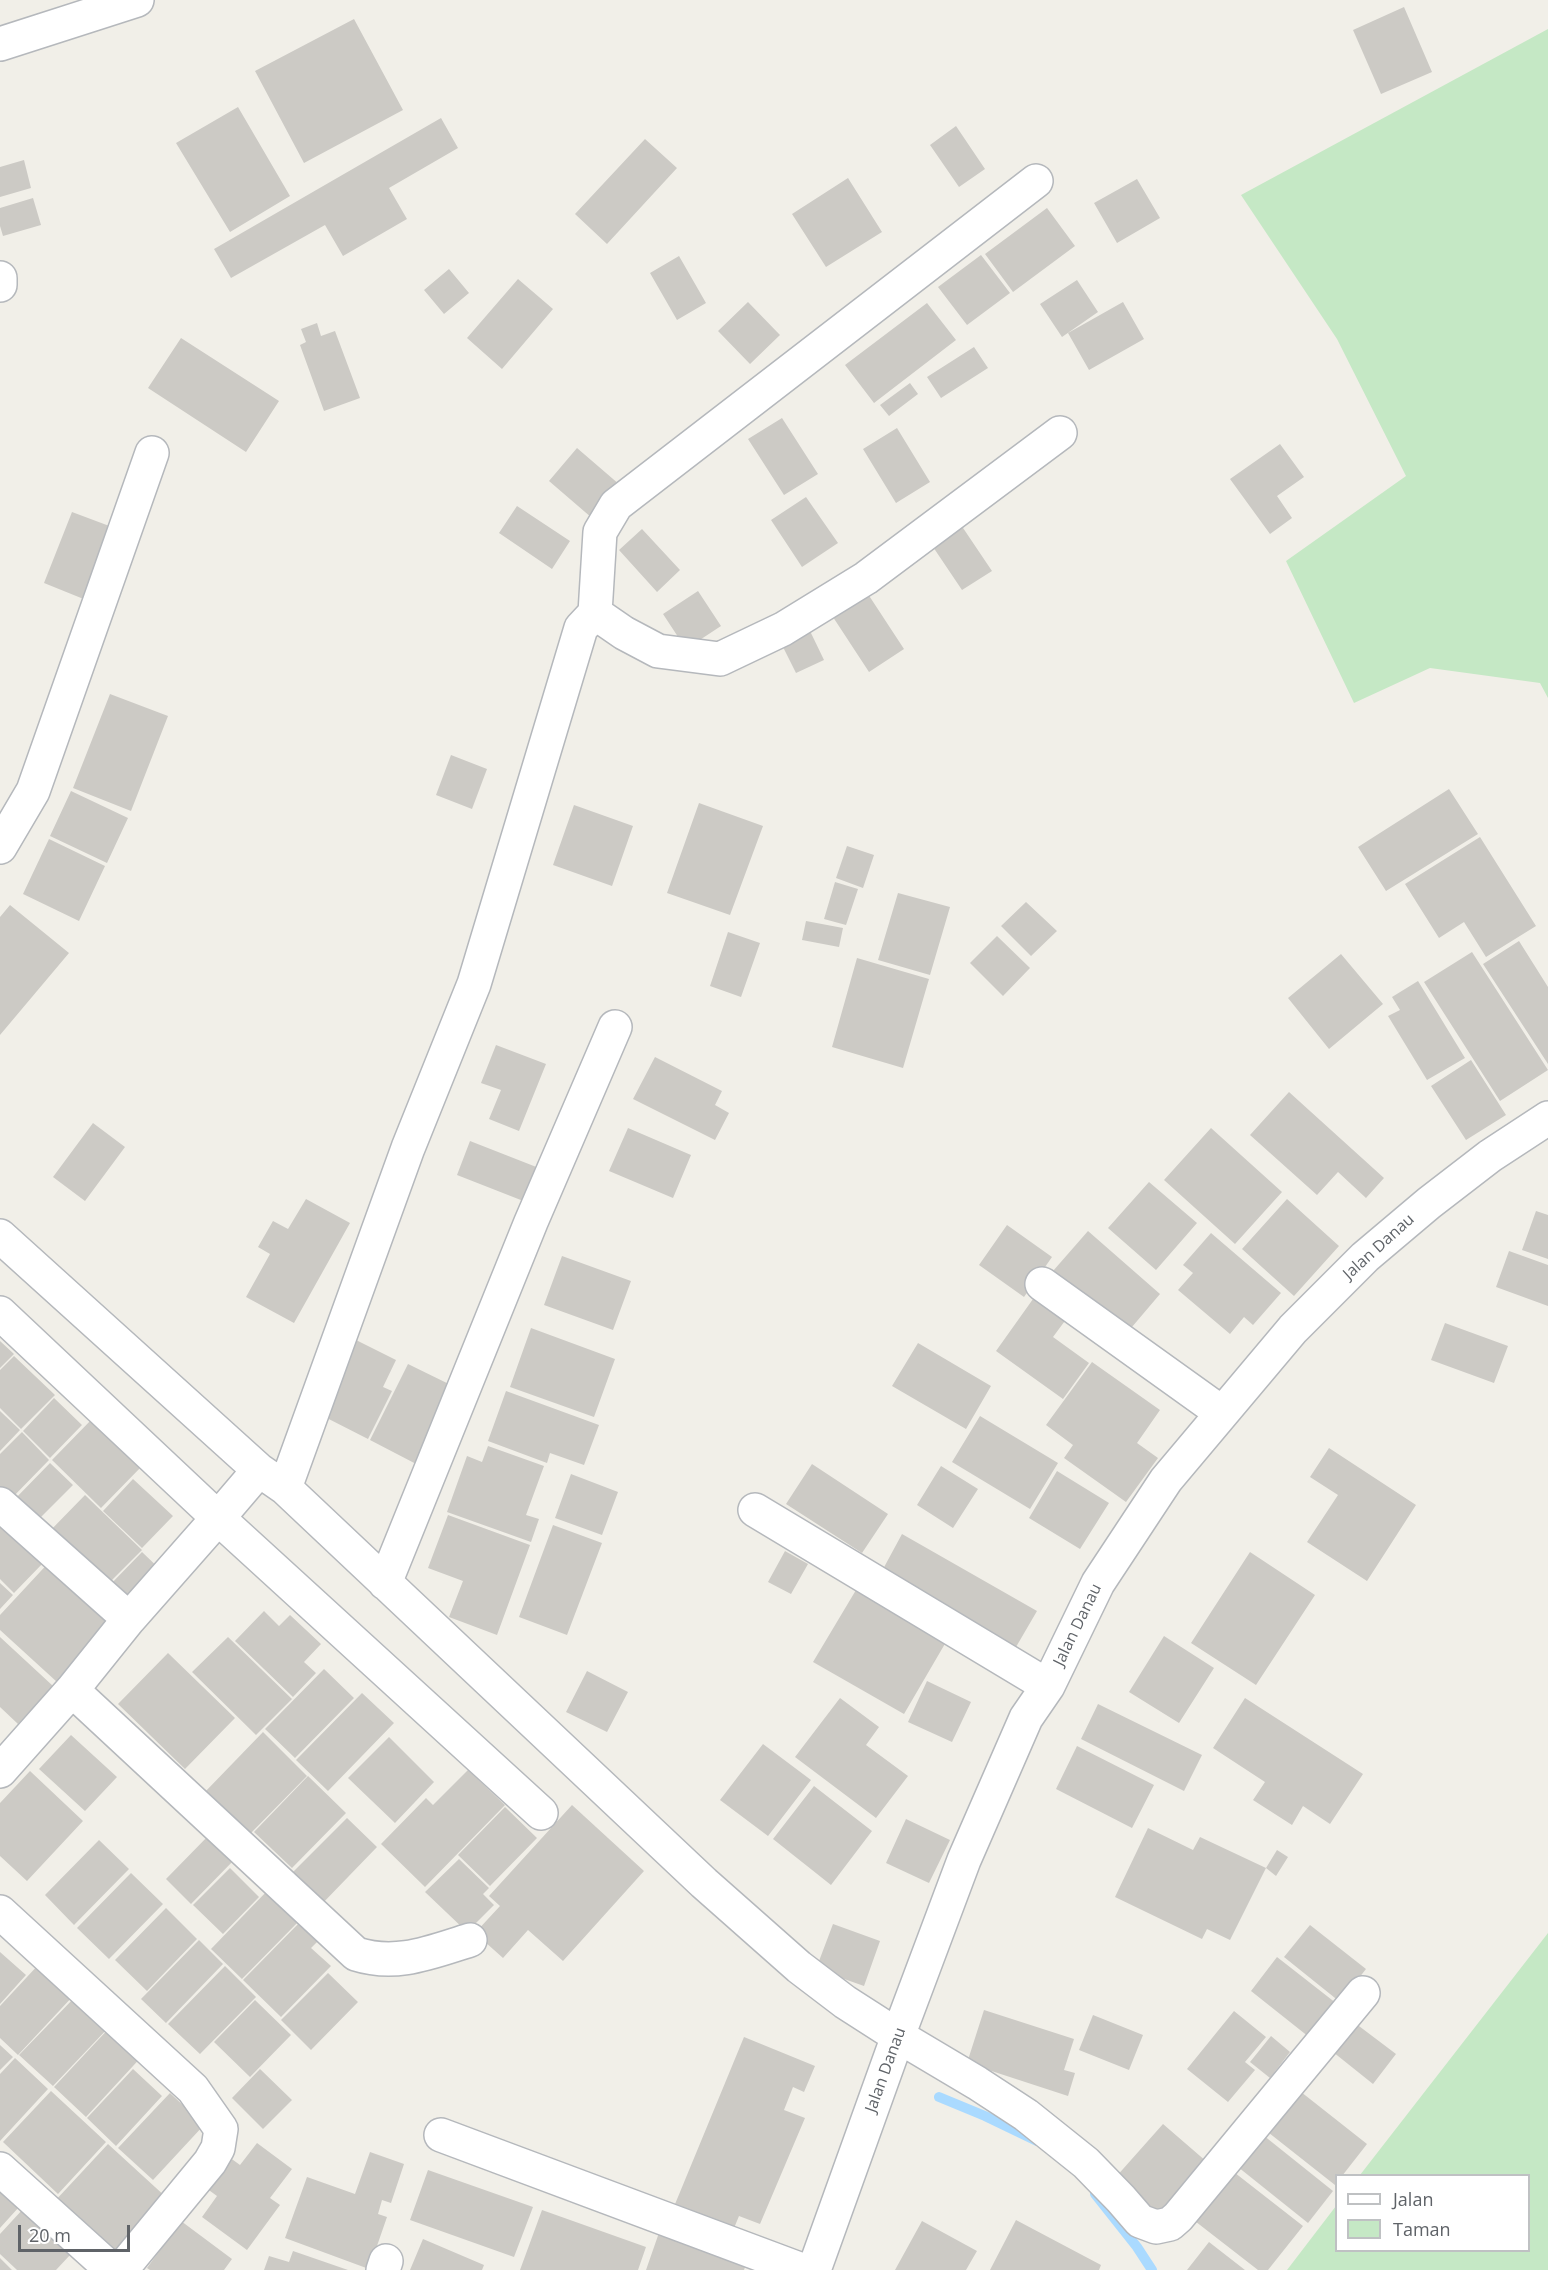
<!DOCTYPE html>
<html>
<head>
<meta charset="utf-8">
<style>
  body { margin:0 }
  #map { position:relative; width:1548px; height:2270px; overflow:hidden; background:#f1efe8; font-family:"Open Sans",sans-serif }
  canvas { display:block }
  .legend { position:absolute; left:1335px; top:2174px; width:195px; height:78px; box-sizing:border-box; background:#fff; border:2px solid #bfc1c3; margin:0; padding:8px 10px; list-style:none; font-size:18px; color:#5f6368 }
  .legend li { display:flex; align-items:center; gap:12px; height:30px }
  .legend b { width:30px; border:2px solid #bfc1c3 }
  .scale { position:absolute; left:18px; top:2225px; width:112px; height:27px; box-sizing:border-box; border:3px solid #5f6368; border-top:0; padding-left:8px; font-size:18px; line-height:21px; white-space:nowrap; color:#5f6368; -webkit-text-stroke:4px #fff; paint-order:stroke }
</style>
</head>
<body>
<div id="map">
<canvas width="1548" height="2270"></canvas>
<ul class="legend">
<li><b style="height:8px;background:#fff"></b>Jalan</li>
<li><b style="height:16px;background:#c5e8c5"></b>Taman</li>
</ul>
<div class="scale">20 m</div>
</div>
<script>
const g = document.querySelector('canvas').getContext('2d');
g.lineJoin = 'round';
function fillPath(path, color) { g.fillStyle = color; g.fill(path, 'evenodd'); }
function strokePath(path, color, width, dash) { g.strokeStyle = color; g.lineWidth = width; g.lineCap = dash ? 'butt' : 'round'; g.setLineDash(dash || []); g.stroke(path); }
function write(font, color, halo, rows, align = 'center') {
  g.font = font + ' "Open Sans",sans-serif'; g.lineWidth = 4.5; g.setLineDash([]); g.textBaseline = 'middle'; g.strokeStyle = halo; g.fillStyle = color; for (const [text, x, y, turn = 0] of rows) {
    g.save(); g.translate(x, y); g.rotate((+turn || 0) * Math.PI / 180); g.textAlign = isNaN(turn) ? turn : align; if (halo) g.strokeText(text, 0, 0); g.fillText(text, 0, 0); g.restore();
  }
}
const green = new Path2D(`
  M1548,29v669l-8,-15 -110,-15 -76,35 -68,-142 120,-85 -69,-137 -96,-144z
  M1548,1933v337h-261l49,-64v44h192v-74l-168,-1z`);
const stream = new Path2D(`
  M939,2097l46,19 52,25
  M1095,2194l42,53 15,23`);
const building = new Path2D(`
  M1404,7l28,65 -51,22 -28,-64z
  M354,19l49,91 -99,53 -49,-92z
  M238,107l52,89 -60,36 -54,-89z
  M441,118l17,30 -69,40 18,31 -64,37 -18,-31 -94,53 -17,-29z
  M956,126l29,43 -26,18 -29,-42z
  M645,139l32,29 -70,76 -32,-30z
  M24,160l7,28 -31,9v-30z
  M848,178l34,54 -56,35 -34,-53z
  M1137,179l23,39 -43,25 -23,-40z
  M33,198l8,27 -38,11 -3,-10v-18z
  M1047,208l28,38 -62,46 -28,-38z
  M981,255l29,38 -43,32 -29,-38z
  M679,256l27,47 -29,17 -27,-47z
  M449,269l20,24 -25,21 -20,-24z
  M518,279l35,30 -51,60 -35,-31z
  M1077,280l21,32 -36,25 -22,-33z
  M748,302l32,33 -30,29 -32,-33z
  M1123,302l21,37 -55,31 -21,-37z
  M927,303l29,37 -82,63 -29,-38z
  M317,323l4,13 14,-5 25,67 -36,13 -24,-66 6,-3 -5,-13z
  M181,338l98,63 -33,51 -98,-64z
  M974,347l14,21 -47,30 -14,-21z
  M910,383l8,11 -29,22 -9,-11z
  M782,418l36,56 -34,21 -36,-56z
  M897,428l33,54 -34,21 -33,-54z
  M1280,444l24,33 -27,19 15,22 -22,16 -40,-55z
  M577,448l43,37 -28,33 -43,-37z
  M806,497l32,46 -36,24 -31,-47z
  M517,506l53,35 -18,28 -53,-36z
  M72,512l48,18 -29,72 -47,-19z
  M959,522l33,49 -30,19 -33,-49z
  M642,529l38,41 -23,22 -38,-42z
  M698,591l23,35 -35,23 -23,-35z
  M866,591l38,58 -35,23 -38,-58z
  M810,631l14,29 -28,13 -14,-28z
  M110,694l58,22 -37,95 -58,-23z
  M451,755l36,14 -15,40 -36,-14z
  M1449,789l29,45 -92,57 -28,-44z
  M71,791l57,27 -21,45 -57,-27z
  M699,803l64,23 -33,89 -63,-22z
  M574,805l59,21 -21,60 -59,-21z
  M1480,837l56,89 -50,31 -22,-35 -25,16 -34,-54z
  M49,839l56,27 -26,55 -56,-27z
  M847,846l27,9 -11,33 -27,-10z
  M835,882l23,7 -12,36 -22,-6z
  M898,893l52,14 -20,68 -52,-15z
  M1026,902l31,29 -26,25 -30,-30z
  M10,905l59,48 -69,82v-118z
  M806,921l37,7 -4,19 -37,-7z
  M728,932l32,11 -19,54 -31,-11z
  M997,936l33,32 -27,28 -33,-33z
  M1519,941l29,46v77l-65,-100z
  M1472,952l76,118 -48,31 -76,-119z
  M1341,954l42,50 -54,45 -41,-51z
  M857,958l72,21 -26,89 -71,-21z
  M1418,981l47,77 -38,22 -39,-64 12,-6 -8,-13z
  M496,1045l50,19 -27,67 -30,-12 12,-29 -20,-7z
  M655,1057l67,34 -7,14 14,8 -14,27 -82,-41z
  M1471,1060l35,55 -40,25 -35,-54z
  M1289,1092l95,86 -18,20 -28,-26 -21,23 -67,-60z
  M93,1123l32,24 -40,54 -32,-24z
  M628,1128l63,27 -18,43 -64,-27z
  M1211,1128l71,64 -47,52 -71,-64z
  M470,1141l74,29 -13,34 -74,-29z
  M1149,1182l48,41 -41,47 -48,-42z
  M306,1199l44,24 -56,100 -48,-26 24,-43 -12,-7 15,-26 15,8z
  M1287,1199l52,47 -45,50 -52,-47z
  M1536,1211l12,4v44l-26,-9z
  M1007,1225l45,32 -28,40 -45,-32z
  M1088,1231l72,63 -34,40 -73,-63z
  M1211,1233l70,60 -28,32 -9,-8 -14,17 -52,-44 15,-17 -10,-8z
  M1509,1251l39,14v41l-52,-19z
  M562,1256l69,25 -18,49 -69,-25z
  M1038,1292l32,22 -17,23 36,26 -26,36 -67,-48z
  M1445,1323l63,23 -14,37 -63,-23z
  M531,1328l84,31 -21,58 -84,-30z
  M354,1339l42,21 -13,27 9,4 -24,48 -51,-26z
  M0,1341l14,13 -14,14z
  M918,1343l73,43 -25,43 -74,-43z
  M14,1356l41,39 -34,34 -21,-21v-38z
  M1092,1362l68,48 -23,33 21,15 -32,44 -62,-44 9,-13 -27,-20z
  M408,1364l51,25 -39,77 -50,-26z
  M506,1391l93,34 -15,40 -34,-12 -3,10 -59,-22z
  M54,1398l28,27 -32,33 -27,-27z
  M0,1411l20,19 -20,21z
  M980,1416l78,47 -28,46 -78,-47z
  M93,1418l49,48 -41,42 -49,-48z
  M22,1432l27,28 -39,40 -10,-10v-36z
  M488,1446l56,20 -18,49 13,4 -8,23 -84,-30 20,-56 15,6z
  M1329,1448l87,57 -49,76 -60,-39 31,-47 -28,-18z
  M50,1463l23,22 -39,39 -22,-22z
  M812,1464l76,50 -26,39 -76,-49z
  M941,1466l37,23 -25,39 -36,-23z
  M1057,1471l52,32 -29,46 -51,-31z
  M571,1474l47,18 -16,43 -47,-17z
  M133,1479l40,37 -31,32 -39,-37z
  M85,1495l57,55 -40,40 -56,-55z
  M448,1515l82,30 -33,90 -48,-18 14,-36 -35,-13z
  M0,1519l44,43 -30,31 -14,-14z
  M553,1525l49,18 -35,92 -48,-18z
  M902,1534l135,77 -21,36 -134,-76z
  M785,1551l23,13 -17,30 -23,-12z
  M142,1552l24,23 -37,37 -23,-23z
  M1250,1552l65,43 -59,90 -65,-42z
  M53,1558l64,60 -60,64 -57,-52v-15z
  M0,1583l13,12 -13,14z
  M856,1590l90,52 -42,72 -91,-52z
  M264,1611l15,15 11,-11 31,29 -17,18 12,11 -23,24 -58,-56z
  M1164,1636l50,32 -35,55 -50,-31z
  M0,1637l53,49 -35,38 -18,-17z
  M228,1637l64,62 -36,36 -64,-63z
  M168,1653l67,65 -50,51 -67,-65z
  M324,1669l30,29 -59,60 -30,-29z
  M587,1671l41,21 -21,40 -41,-20z
  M927,1681l44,21 -19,40 -44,-20z
  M362,1693l32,30 -66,68 -32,-31z
  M840,1698l39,29 -13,18 42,31 -32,42 -81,-61z
  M1245,1698l118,76 -33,50 -27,-18 -11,19 -39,-25 12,-18 -52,-34z
  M1098,1704l104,51 -18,36 -103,-52z
  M263,1732l44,44 -58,59 -45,-42z
  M71,1735l46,42 -32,34 -46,-42z
  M389,1737l45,45 -39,41 -47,-45z
  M763,1744l48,36 -43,56 -48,-36z
  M1077,1746l77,39 -22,43 -76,-39z
  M468,1770l37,35 -80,82 -44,-43 45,-46 7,7z
  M30,1771l53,50 -56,60 -27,-25v-53z
  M308,1776l38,37 -54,55 -38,-36z
  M814,1786l58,45 -41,54 -58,-46z
  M572,1805l72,66 -81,90 -35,-31 -25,28 -28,-25 25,-27 -11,-10z
  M505,1807l32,31 -47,48 -32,-31z
  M347,1818l30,29 -58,60 -31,-30z
  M906,1819l44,21 -21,43 -43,-20z
  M1148,1828l45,22 7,-13 66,31 -36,72 -23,-11 -5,10 -87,-42z
  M210,1834l25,25 -44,45 -25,-25z
  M99,1840l30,29 -55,56 -29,-30z
  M1277,1850l11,7 -12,19 -10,-8z
  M459,1859l30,29 -6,6 11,11 -27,27 -42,-40z
  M230,1868l29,29 -36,37 -30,-29z
  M131,1873l32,31 -54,55 -32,-31z
  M268,1890l31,31 -57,58 -31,-30z
  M166,1908l31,31 -50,52 -32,-31z
  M302,1920l19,18 -10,10 20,18 -50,51 -38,-37z
  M833,1924l47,17 -16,45 -48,-17z
  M1310,1925l56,44 -26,33 -56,-45z
  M199,1940l24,24 -57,59 -25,-24z
  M0,1952l26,23 -26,29z
  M1277,1957l64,50 -27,34 -63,-50z
  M40,1963l34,32 -56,60 -18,-17v-32z
  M225,1966l31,31 -56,57 -32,-30z
  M328,1973l30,29 -47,48 -30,-30z
  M75,1997l34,30 -56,59 -34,-31z
  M255,2000l36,35 -41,42 -36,-35z
  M984,2010l90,29 -10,31 11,3 -7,23 -101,-33z
  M1234,2011l32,26 -21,25 10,8 -27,32 -41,-33z
  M1093,2015l50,20 -14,35 -50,-20z
  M1351,2020l45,34 -23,30 -45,-36z
  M113,2024l32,29 -59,64 -32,-30z
  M1271,2036l19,16 -20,26 -20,-16z
  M744,2037l71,29 -11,26 -11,-5 -9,23 21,8 -45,106 -21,-8 -7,17 -59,-24z
  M0,2045l13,12 -13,13z
  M15,2058l33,31 -48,52v-67z
  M133,2069l29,27 -46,50 -29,-28z
  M260,2069l32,31 -29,29 -31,-31z
  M1296,2088l71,56 -25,32h-6l-1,9 -71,-56z
  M51,2091l55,51 -48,52 -55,-52z
  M170,2093l34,32 -51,55 -35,-32z
  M1163,2124l44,38 -47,54 -45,-38z
  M1258,2131l75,60 -25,32 -75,-60z
  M257,2143l35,26 -22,29 10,7 -33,45 -45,-33 15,-21 -11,-8 23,-31 11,8z
  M108,2144l59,54 -54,59 -59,-55z
  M370,2152l34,12 -13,39 -9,-3 -4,14 9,3 -18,52 -84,-31 22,-61 48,17z
  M1230,2169l73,57 -35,44h-10l-67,-52z
  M428,2170l105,37 -19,50 -104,-37z
  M0,2189l19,18 -19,21z
  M23,2209l48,45 -15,16h-39l-17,-16v-20z
  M542,2210l104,37 -8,23h-118z
  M1016,2220l85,45 -2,5h-109z
  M181,2221l51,38 -8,11h-74l-3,-2z
  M922,2221l55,30 -11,19h-71z
  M661,2227l87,32 -4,11h-98z
  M423,2239l61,26 -2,5h-72z
  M1209,2242l36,28h-58z
  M293,2251l55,19h-84l5,-14 20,6z
  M0,2258l12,12h-12z`);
const minor = new Path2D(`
  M0,44l137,-44
  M0,278v7
  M595,613l29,20 34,18 62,8 63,-30 83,-51 194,-145
  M0,847l33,-56 119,-338
  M0,1236l259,234 26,18 419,395 95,84 46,35 53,34 79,47 49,32 60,48 35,36 19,22 16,6 14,-3 8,-7 185,-224
  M1042,1284l180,129
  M0,1313l218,205 -89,101 -57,71 -72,81
  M259,1470l-41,48 323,295
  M285,1488l123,-340 66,-164 107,-356 14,-15 5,-81 16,-27 420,-324
  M0,1504l129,115
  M755,1510l293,176
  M385,1583l146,-361 84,-195
  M72,1690l284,264c41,13 75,-2 114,-14
  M0,1912l193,177 28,40 -3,19 -8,14 -89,108
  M441,2135l361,135
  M0,2169l112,101
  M383,2270l3,-9
  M814,2270l84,-234 66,-176 62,-142 22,-32 50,-103 68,-103 127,-151 72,-72 64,-54 61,-47 58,-38`);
const streetNames = [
  ["Jalan Danau",1379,1247,-42],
  ["Jalan Danau",1078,1625,-64],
  ["Jalan Danau",886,2070,-70]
];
fillPath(green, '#c5e8c5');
strokePath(stream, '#aadaff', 10);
fillPath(building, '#cccac5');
strokePath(minor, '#b5b8bc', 36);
strokePath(minor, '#fff', 33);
write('16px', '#5f6368', '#fff', streetNames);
</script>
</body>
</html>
